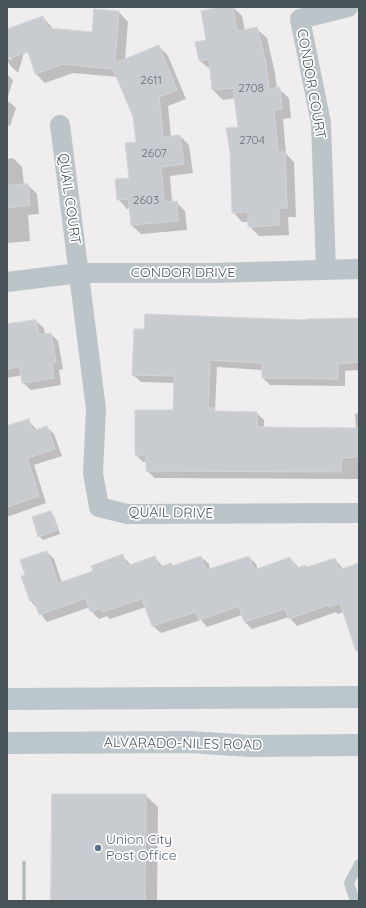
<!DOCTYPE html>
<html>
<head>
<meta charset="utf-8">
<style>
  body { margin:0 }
  #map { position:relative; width:366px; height:908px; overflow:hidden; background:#f0edee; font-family:Quicksand,sans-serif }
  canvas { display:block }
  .frame { position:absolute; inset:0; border:8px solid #485359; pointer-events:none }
</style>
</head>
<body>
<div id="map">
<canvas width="366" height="908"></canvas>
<div class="frame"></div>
</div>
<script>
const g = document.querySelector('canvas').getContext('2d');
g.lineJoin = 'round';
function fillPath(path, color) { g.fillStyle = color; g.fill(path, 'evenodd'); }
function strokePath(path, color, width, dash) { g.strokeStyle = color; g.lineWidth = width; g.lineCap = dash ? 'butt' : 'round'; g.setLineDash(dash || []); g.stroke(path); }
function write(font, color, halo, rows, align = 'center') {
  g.font = font + ' Quicksand,sans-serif'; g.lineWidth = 3.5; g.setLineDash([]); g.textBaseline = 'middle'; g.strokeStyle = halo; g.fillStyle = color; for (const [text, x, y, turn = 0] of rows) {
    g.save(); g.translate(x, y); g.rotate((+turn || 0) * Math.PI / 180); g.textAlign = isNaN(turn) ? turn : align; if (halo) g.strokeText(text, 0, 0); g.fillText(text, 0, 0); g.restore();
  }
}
const shadow = new Path2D(`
  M228,7h5l9,9 3,15 12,-2 10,9 8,35 2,16h2l10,9 2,20 -8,1 3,35 8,8 2,55h-8l1,18 -30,1 -10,-10v-4h-7l-9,-10 6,-84 -3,-30 -13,2 -10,-10 -2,-20 -11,-9 -4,-18 12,-2z
  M95,10l24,2 9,10 -3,38 34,-14 9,10 18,43 -18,7 3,31 9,-1 9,9 4,28 -23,3 2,26h4l9,9 2,19 -46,4 -10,-9 -1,-17 -3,1 -9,-10 12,-20 7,-36 -3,-26 -16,-40 -45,-4 -28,10 -9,-9 -10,-28 -8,27 -9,-9 -2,-7v-27l36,-13 10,12 40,4zM16,37h2l-7,23 -2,-1z
  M7,74l6,6 -6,20 9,8 -6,18 -3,-1z
  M13,158l9,9 2,18h4l9,9 2,20 -11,1 2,26 -23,2v-84z
  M359,320v50l-14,1v15l-75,-1 -7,-7v-8l-46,-3 -2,45 42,1 7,7v8l92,1 -1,-15 4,-1v66l-204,-1 -8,-7v-9h-4l-7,-7 38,-44 1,-28 -34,-1 -8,-7 174,-54z
  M36,321l8,7 1,7 6,-1 7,7 5,28 -4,1 2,15 -30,5 -8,-7 -1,-8 -15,3v-53z
  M28,420l9,10 10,-3 7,7 8,22 -28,9 12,38 -39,14v-89z
  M50,512l4,4 6,18 -17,6 -4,-4z
  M47,552l7,7 8,24 28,-10 33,-17 8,9 24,-8 8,10 8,-3 3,2 27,-9 8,7 1,6 39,-13 7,7 2,6 32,-12 9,10 7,-2 2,2 27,-9 8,10 16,-5v66l-15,-18 -7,2 -1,-2 -39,14 -8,-9 -37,12 -7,-7 -3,-7 -35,12 -6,-7 -40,13 -8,-7 -7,-19 -36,12 -3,-3 -8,3 -8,-8 -1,-4 -43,15 -16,-21 -5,-25z
  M145,795l13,12 -1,94h-105z`);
const building = new Path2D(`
  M223,7h10l4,24 20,-4 9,36 3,26 11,-2 2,22 -8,1 4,42h7l2,56h-8v17l-31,2v-15l-16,1 -2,-61 -4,-24 12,-1 -5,-39 -21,2 -3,-31 -10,2 -4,-19 11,-2 -5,-29z
  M94,9l25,2 -4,52 44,-18 18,45 -18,7 4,40 17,-2 4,29 -23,3 3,35 13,-1 1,20 -47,4 -3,-26 -11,1 -2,-21 14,-1 -4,-35 11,-1 -3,-25 -20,-48 -50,-5 -28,10 -7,-22 -21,7v-30l36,-13 4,12 45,4z
  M28,184l2,21 -23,3v-22z
  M145,314l161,6v-1l53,-1v44l-21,2v15l-76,-1v-15l-52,-3 -2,48h6v3l43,1v15l102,1v29l-17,1 -1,14 -195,-1v-16h-11v-45h38l1,-34 -42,-1 2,-46h10z
  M36,320l3,14 12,-1 5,29 -4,1 2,15 -32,5 -2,-16 -13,2v-45z
  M29,419l4,12 14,-5 8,23 -28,9 12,38 -32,11v-81z
  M51,511l6,19 -19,7 -6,-20z
  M47,551l11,32 32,-11 3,-2 -2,-4 32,-12 4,12 28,-10 4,11 12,-4 1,3 29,-10 5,14 43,-14 5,14 36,-13 6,11 10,-3 1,2 28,-9 4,12 20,-7v87l-3,1 -16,-48 -11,4 -1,-2 -39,14 -4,-10 -41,13 -5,-16 -40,14 -3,-8 -44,14 -10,-27 -40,13 -1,-4 -11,4 -4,-14 -47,17 -5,-15 -4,2 -9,-26 4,-1 -5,-15z
  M52,794h94l-1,107h-94z`);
const service = new Path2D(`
  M355,901l-6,-18 10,-19`);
const minor = new Path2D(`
  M60,125l36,284 -3,64 6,34 28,7 232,-1
  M326,270l-5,-147 -21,-104 48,-12
  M7,282l72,-9h133l147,-4`);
const secondary = new Path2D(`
  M7,699l352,-2
  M7,743l184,-1 58,4 110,-1`);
const rail = new Path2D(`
  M24,901v-39`);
const markers = [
  [98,848,4,"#5c6f8a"]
];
const numberNames = [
  ["2611",151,80],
  ["2708",251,88],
  ["2704",252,140],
  ["2607",154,153],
  ["2603",146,200]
];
const streetNames = [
  ["CONDOR COURT",311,84,80],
  ["QUAIL COURT",69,199,82],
  ["CONDOR DRIVE",183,273],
  ["QUAIL DRIVE",171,513,1],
  ["ALVARADO-NILES ROAD",183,744,1]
];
const serviceNames = [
  ["Union City",106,840],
  ["Post Office",106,856]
];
fillPath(shadow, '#0003');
fillPath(building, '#c8cbcf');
strokePath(building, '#d2d5d8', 1);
strokePath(service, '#bac4c9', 10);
strokePath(minor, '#bac4c9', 20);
strokePath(secondary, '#bbc7cd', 22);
strokePath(rail, '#b0b4b7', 3);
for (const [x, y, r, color] of markers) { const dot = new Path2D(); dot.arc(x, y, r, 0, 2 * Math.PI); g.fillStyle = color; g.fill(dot); strokePath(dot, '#fff', 1.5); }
write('12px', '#687176', null, numberNames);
write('14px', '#485359', '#fff', streetNames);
write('14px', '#4e5e75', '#fff', serviceNames, 'left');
</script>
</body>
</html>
